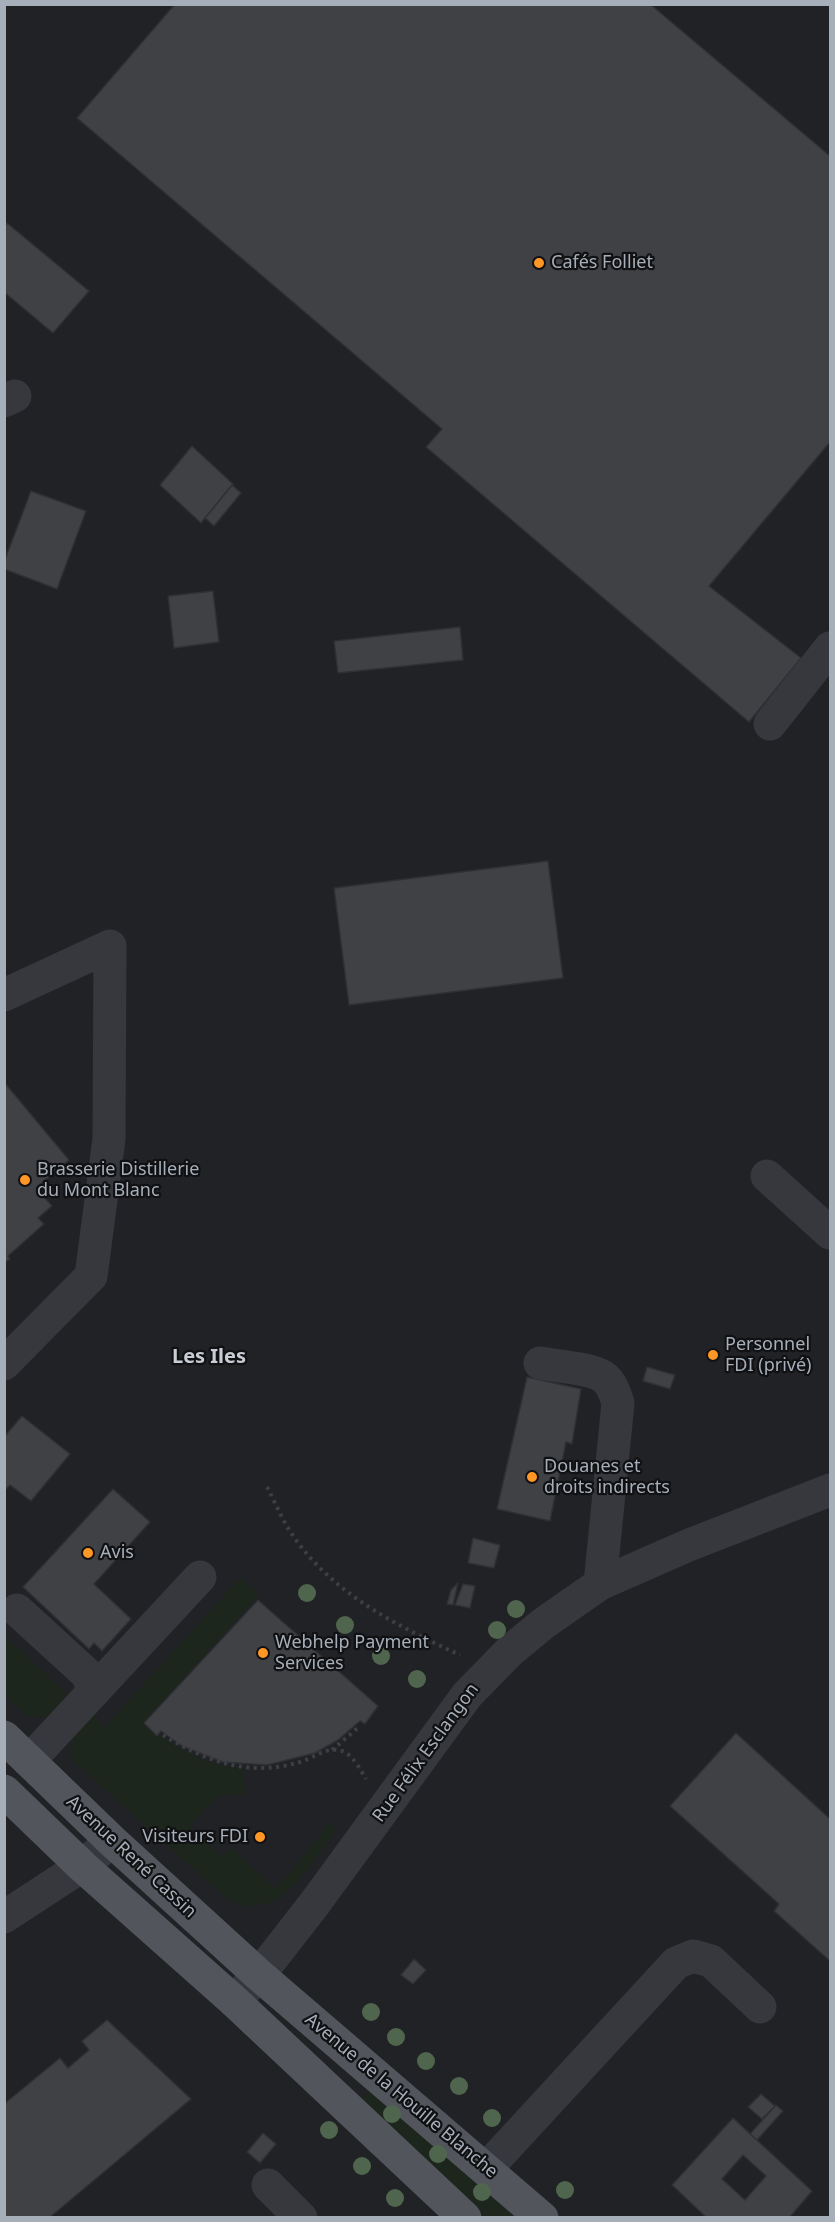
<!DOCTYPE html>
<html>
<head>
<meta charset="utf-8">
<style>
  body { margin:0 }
  #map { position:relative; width:835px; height:2222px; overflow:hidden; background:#161618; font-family:"Noto Sans",sans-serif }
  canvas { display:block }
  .frame { position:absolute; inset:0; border:6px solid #a6afb9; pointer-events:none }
</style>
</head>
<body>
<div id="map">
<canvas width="835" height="2222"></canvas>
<div class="frame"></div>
</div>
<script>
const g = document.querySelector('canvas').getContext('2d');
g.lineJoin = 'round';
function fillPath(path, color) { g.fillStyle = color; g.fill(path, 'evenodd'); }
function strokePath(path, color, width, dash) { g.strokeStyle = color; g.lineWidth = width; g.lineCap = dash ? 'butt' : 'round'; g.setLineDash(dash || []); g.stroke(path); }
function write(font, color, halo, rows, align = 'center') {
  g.font = font + ' "Noto Sans",sans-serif'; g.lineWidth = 4.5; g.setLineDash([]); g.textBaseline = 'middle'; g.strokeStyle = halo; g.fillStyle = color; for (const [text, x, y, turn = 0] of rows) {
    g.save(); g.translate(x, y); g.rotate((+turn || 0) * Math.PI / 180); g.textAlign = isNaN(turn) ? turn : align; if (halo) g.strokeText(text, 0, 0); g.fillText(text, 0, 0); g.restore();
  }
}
const built = new Path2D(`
  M5,5h825v2212l-825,1z`);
const green = new Path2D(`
  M240,1578l19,17 -117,129c35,23 57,41 101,45l3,25 -27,1 -30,31 32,30 10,-8 45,41 56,-69 3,11c-25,34 -58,97 -109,67l-155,-139c-4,-19 10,-32 23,-45l10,14z
  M4,1635l66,62 -23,21 -21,-3 -21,-19z
  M375,2085l155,132h-57l-114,-114z`);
const building = new Path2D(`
  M175,4h475l180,152v286l-121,144 92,72 -52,64 -323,-275 16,-18 -365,-311z
  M7,223l82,68 -36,42 -49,-41v-65z
  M192,446l41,38 -32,39 -41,-38z
  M232,485l9,8 -27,33 -9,-8z
  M31,491l55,20 -29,78 -53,-20v-7z
  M213,591l6,51 -45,6 -6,-52z
  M460,627l3,33 -125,13 -4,-32z
  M548,861l15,117 -214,27 -15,-117z
  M4,1082l65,78 -33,28 16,18 -14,12 6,6 -36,32 2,3 -6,4z
  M647,1367l28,8 -5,14 -27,-8z
  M527,1377l54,12 -9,55 -6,-2 -16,79 -53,-12z
  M22,1416l48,38 -39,47 -21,-16 -6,6v-54z
  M113,1489l37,33 -56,62 37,35 -29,32 -8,-8 -5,6 -66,-62z
  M473,1538l27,7 -6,23 -26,-5z
  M458,1583l-5,22 -6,-1 4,-14z
  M463,1584l12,2 -5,22 -15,-3z
  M258,1600l120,106 -13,18 -5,-3 -22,19 -23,13 -48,12 -44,-3 -41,-16 -21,-15 -4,5 -13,-13z
  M736,1733l94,86v142l-56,-50 5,-7 -109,-98z
  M414,1959l12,11 -13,14 -12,-9z
  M107,2020l84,79 -142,119h-45v-114l56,-46 8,10 21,-18 -7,-9z
  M761,2094l14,12 -13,13 -14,-12z
  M776,2105l7,6 -26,29 -7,-6z
  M733,2118l79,73 -23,27h-82l-35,-33zM743,2155l23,21 -21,24 -23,-21z
  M263,2133l13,11 -16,19 -13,-11z`);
const path = new Path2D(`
  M267,1487c7,13 13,28 21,41 39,63 107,97 172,127
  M163,1735c44,27 88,43 140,26 12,-4 25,-15 39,-10 11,4 18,18 24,28
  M332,1750l28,-24`);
const minor = new Path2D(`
  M4,401l11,-5
  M770,724l60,-76
  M4,995l106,-49 -1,193 -18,137 -87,88
  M767,1176l63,57
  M540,1363c15,3 53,5 65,15 7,6 10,16 13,25l-18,181
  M17,1610l71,65 5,16
  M29,1761l171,-184
  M4,1917l78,-51 30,-25
  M234,2001l25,-26 56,-72 152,-208 43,-44 34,-28 56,-39 89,-39 141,-55
  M487,2168l189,-205 17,-7 18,5 49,46
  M268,2185l33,33`);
const major = new Path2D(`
  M4,1737l108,104 147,134 283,243
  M4,1791l78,75 152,135 231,217`);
const trees = [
  [307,1593],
  [516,1609],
  [345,1625],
  [497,1630],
  [381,1656],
  [417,1679],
  [371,2012],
  [396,2037],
  [426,2061],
  [459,2086],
  [392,2114],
  [492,2118],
  [329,2130],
  [438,2154],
  [362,2166],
  [565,2190],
  [482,2192],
  [395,2198]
];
const markers = [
  [539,263,6,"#ff9726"],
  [25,1180,6,"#ff9726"],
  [713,1355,6,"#ff9726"],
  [532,1477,6,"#ff9726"],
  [88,1553,6,"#ff9726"],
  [263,1653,6,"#ff9726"],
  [260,1837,6,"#ff9726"]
];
const poiNames = [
  ["Cafés Folliet",551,263],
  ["Brasserie Distillerie",37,1170],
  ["du Mont Blanc",37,1191],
  ["Personnel",725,1345],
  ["FDI (privé)",725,1366],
  ["Douanes et",544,1467],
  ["droits indirects",544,1488],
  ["Avis",100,1553],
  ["Webhelp Payment",275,1643],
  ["Services",275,1664],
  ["Visiteurs FDI",248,1837,"right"]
];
const streetNames = [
  ["Rue Félix Esclangon",426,1753,-54],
  ["Avenue René Cassin",131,1857,43],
  ["Avenue de la Houille Blanche",401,2096,40]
];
const neighbourhoodNames = [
  ["Les Iles",209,1357]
];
fillPath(built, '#212225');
fillPath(green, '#1d261d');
fillPath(building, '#3f4145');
strokePath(building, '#2f3034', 1.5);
strokePath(path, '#3c4044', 4, [3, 4.5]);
strokePath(minor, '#36383d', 33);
strokePath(major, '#52565c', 33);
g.fillStyle = '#50654e';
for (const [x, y] of trees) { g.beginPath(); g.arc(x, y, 9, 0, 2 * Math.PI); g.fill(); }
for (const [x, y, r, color] of markers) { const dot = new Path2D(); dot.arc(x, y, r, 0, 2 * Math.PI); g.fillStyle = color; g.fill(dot); strokePath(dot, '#111113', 2); }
write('18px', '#a6afb9', '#111113', poiNames, 'left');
write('18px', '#a6afb9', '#111113', streetNames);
write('bold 20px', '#c8cdd5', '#111113', neighbourhoodNames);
</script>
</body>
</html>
